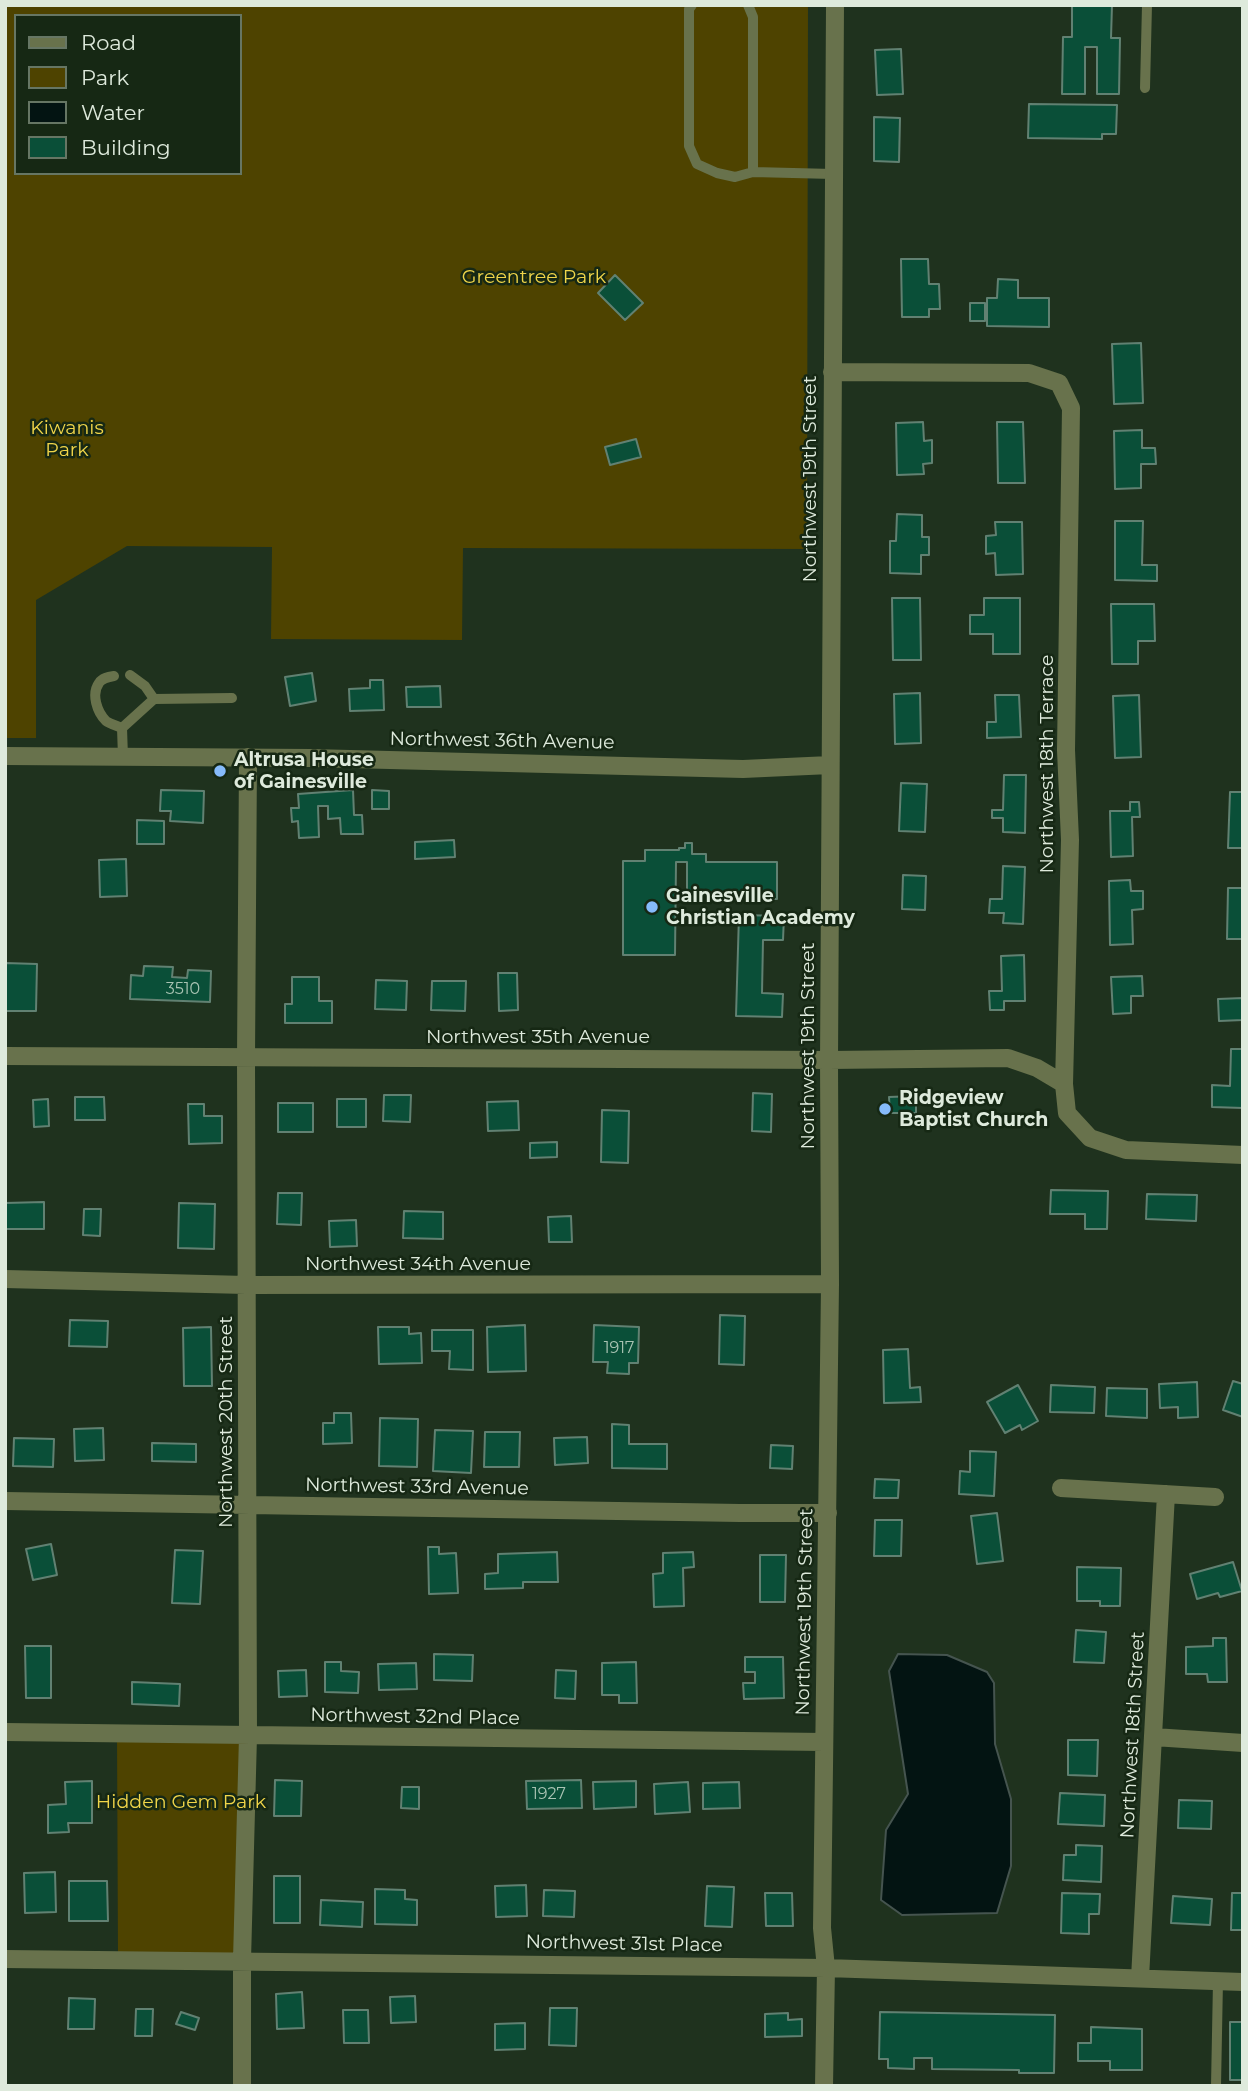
<!DOCTYPE html>
<html>
<head>
<meta charset="utf-8">
<style>
  body { margin:0 }
  #map { position:relative; width:1248px; height:2091px; overflow:hidden; background:#1f321e; font-family:Montserrat,sans-serif }
  canvas { display:block }
  .frame { position:absolute; inset:0; border:7px solid #deeadc; pointer-events:none }
  .legend { position:absolute; left:14px; top:14px; width:228px; height:161px; box-sizing:border-box; background:#162814; border:2px solid #667664; margin:0; padding:9px 12px; list-style:none; font-size:21px; color:#deeadc }
  .legend li { display:flex; align-items:center; gap:14px; height:35px }
  .legend b { width:35px; border:2px solid #667664 }
</style>
</head>
<body>
<div id="map">
<canvas width="1248" height="2091"></canvas>
<div class="frame"></div>
<ul class="legend">
<li><b style="height:9px;background:#68724c"></b>Road</li>
<li><b style="height:19px;background:#4e4300"></b>Park</li>
<li><b style="height:19px;background:#031412"></b>Water</li>
<li><b style="height:19px;background:#0a4f38"></b>Building</li>
</ul>
</div>
<script>
const g = document.querySelector('canvas').getContext('2d');
g.lineJoin = 'round';
function fillPath(path, color) { g.fillStyle = color; g.fill(path, 'evenodd'); }
function strokePath(path, color, width, dash) { g.strokeStyle = color; g.lineWidth = width; g.lineCap = dash ? 'butt' : 'round'; g.setLineDash(dash || []); g.stroke(path); }
function write(font, color, halo, rows, align = 'center') {
  g.font = font + ' Montserrat,sans-serif'; g.lineWidth = 5; g.setLineDash([]); g.textBaseline = 'middle'; g.strokeStyle = halo; g.fillStyle = color; for (const [text, x, y, turn = 0] of rows) {
    g.save(); g.translate(x, y); g.rotate((+turn || 0) * Math.PI / 180); g.textAlign = isNaN(turn) ? turn : align; if (halo) g.strokeText(text, 0, 0); g.fillText(text, 0, 0); g.restore();
  }
}
const green = new Path2D(`
  M5,5h803l-1,544 -344,-1 -1,92 -191,-1 1,-92 -145,-1 -91,54v138h-31zM16,16h224v157h-224z
  M117,1734l131,2 -6,224 -124,-1z`);
const water = new Path2D(`
  M898,1654l49,1 40,17 7,11 1,61 16,55v67l-14,47 -95,2 -21,-15 5,-70 22,-36 -19,-123z`);
const building = new Path2D(`
  M1072,5h40l-1,33h9l-1,56h-22v-47h-12v47h-23l1,-57h9z
  M901,49l2,45 -26,1 -2,-45z
  M1029,104l88,1 -1,29h-14v5l-74,-1z
  M874,117l26,1 -1,44 -25,-1z
  M901,259h27l1,25h10l1,25h-11v8h-27z
  M615,275l28,28 -18,17 -27,-27z
  M998,279l20,1v18h31v29l-62,-1v-28h10z
  M970,303h15v18h-15z
  M1141,343l2,60 -29,1 -2,-60z
  M923,422l1,19 8,-1v23l-9,1 1,10 -27,1 -1,-52z
  M997,422h26l2,61h-27z
  M1142,430v18h13l1,16h-15v24l-26,1 -1,-58z
  M636,439l5,18 -31,8 -5,-18z
  M897,514l25,1v22h7v18h-8v19l-31,-1v-32h6z
  M1115,521h28l-1,44h15v16l-42,-1z
  M995,522h27l1,52 -27,1 -1,-22 -9,1v-18l10,-1z
  M892,598h28l1,62h-28z
  M984,598h36v56h-27v-20h-23v-19h14z
  M1111,604h43l1,37h-17v23h-26z
  M312,673l4,28 -26,5 -5,-29z
  M370,680h13l1,30 -34,1 -1,-22 21,-1z
  M440,686l1,21h-34l-1,-20z
  M920,693l1,50 -26,1 -1,-50z
  M995,695h24l2,42 -34,1v-16h9z
  M1139,695l2,62 -26,1 -2,-62z
  M1004,775h22l-1,58 -22,-1v-14h-11v-8h11z
  M901,783l26,1 -2,48 -26,-1z
  M161,790l43,1 -1,32 -33,-2 1,-10h-11z
  M353,790l1,25h8l1,19h-22l-1,-16 -12,1v-13h-10l1,31 -20,1 -1,-17 -6,1 -1,-14h8l-1,-14z
  M372,790l17,1v18h-17z
  M1230,792h13v56h-15z
  M1130,802h9l1,15h-8l1,39 -22,1 -1,-46h20z
  M137,820l27,1v23h-27z
  M454,840l1,17 -40,2v-17z
  M685,843h7v11h14v8h71v37h-90v-37h-11l-1,93h-52v-94h22v-11h34v-2h6z
  M126,859l1,37 -27,1 -1,-37z
  M1003,866l22,1 -2,57 -20,-1 1,-10h-15l1,-14h12z
  M903,875l23,1 -1,34 -23,-1z
  M1130,880l1,11h12v18l-11,1 1,34 -23,1 -1,-64z
  M1228,888h15v51h-16z
  M739,915l45,1 -1,24h-20l-1,53 21,1 -1,23 -46,-1z
  M1024,955l1,46h-21v9h-14l-1,-19h13l-1,-35z
  M5,963l32,1 -1,47h-31z
  M144,966l29,1 -1,10 15,1 1,-8 23,1 -1,31 -80,-3 1,-24 12,1z
  M498,973h19l1,37 -19,1z
  M1142,976l1,20h-12v17l-18,1 -2,-37z
  M292,977h27v24h13v22h-47v-19h7z
  M376,980l31,1 -1,29 -31,-1z
  M432,981h34l-1,30 -34,-1z
  M1243,998v22l-24,1 -1,-22z
  M1231,1049h12v59l-31,-1v-22l18,1z
  M753,1093l19,1 -1,38 -19,-1z
  M384,1095h27l-1,27 -27,-1z
  M916,1096v17h-26l-1,-16z
  M75,1097h29l1,23h-30z
  M48,1099l1,27 -15,1 -1,-27z
  M337,1099h29v28h-29z
  M518,1101l1,29 -31,1 -1,-29z
  M278,1103h35v29h-35z
  M188,1104h16v12h18v27l-33,1z
  M602,1110l27,1 -1,52 -27,-1z
  M557,1142v15l-27,1v-15z
  M1051,1190l57,1 -1,38h-22v-15h-35z
  M278,1193h24l-1,32 -24,-1z
  M1147,1194l50,1 -1,26 -50,-2z
  M44,1202v27h-39v-26z
  M179,1203l36,1 -1,45 -36,-1z
  M84,1209h17l-1,27 -17,-1z
  M404,1211l39,1v27l-40,-1z
  M571,1216l1,26h-23l-1,-25z
  M356,1220l1,26 -27,1 -1,-26z
  M720,1315l25,1 -1,49 -25,-1z
  M70,1320l38,1 -1,26 -38,-1z
  M525,1325l1,46 -38,1 -1,-45z
  M594,1325l45,2 -1,36h-9v11l-22,-1 1,-11h-15z
  M211,1327l1,59h-28l-1,-58z
  M378,1327h31v7l12,-1 1,30 -43,1z
  M432,1330h41v40l-24,-1 1,-18h-18z
  M908,1349l2,39 10,-1 1,15 -37,1 -1,-53z
  M1233,1381l10,3v33l-20,-7z
  M1197,1382l1,35 -20,1v-11l-18,1 -1,-24z
  M1018,1385l20,36 -16,9 -2,-5 -15,8 -18,-31z
  M1051,1385l44,2 -1,26 -44,-1z
  M1107,1388l40,1v29l-41,-2z
  M334,1413h17l1,30 -29,1v-21h11z
  M380,1418l38,1 -1,48 -38,-1z
  M612,1424l17,1v19h38v25l-55,-1z
  M103,1428l1,32 -29,1 -1,-32z
  M435,1430l38,1 -2,42 -38,-2z
  M485,1432h35l-1,35h-35z
  M587,1437l1,26 -33,2 -1,-27z
  M14,1438l40,1 -1,28 -40,-1z
  M152,1443l44,1v18l-44,-1z
  M771,1445l22,1 -1,23 -22,-1z
  M970,1451l26,1 -2,44 -35,-2 1,-23 10,1z
  M875,1479l24,1 -1,18h-24z
  M997,1513l6,48 -26,3 -6,-48z
  M875,1520h27l-1,36h-27z
  M51,1544l6,31 -24,5 -7,-31z
  M428,1547h11v7l17,-1 2,40 -29,1z
  M175,1550l28,1 -3,53 -28,-1z
  M557,1552l1,30h-35v6l-38,1v-15l13,-1v-19z
  M693,1552l1,15 -11,1 1,38 -30,1 -1,-33 10,-1v-20z
  M760,1555h26l-1,47h-25z
  M1233,1562l9,29 -22,6 -2,-4 -21,6 -7,-25z
  M1077,1567l44,1 -1,38h-20v-5h-23z
  M1076,1630l30,2 -2,31 -30,-1z
  M1213,1638h13l1,44h-19l-1,-8h-21v-27l27,-1z
  M25,1646h26v52h-25z
  M434,1654l39,1 -1,26 -38,-1z
  M745,1657h38l1,41 -40,1 -1,-16h12v-11h-10z
  M325,1662h16v9l18,1 -1,21 -33,-1z
  M636,1662l1,41h-18v-8h-17v-32z
  M416,1663l1,26 -38,1 -1,-26z
  M306,1670l1,26 -28,1 -1,-26z
  M556,1670l20,1 -1,28 -20,-1z
  M132,1682l48,2 -1,22 -47,-2z
  M1068,1740h30l-1,36 -29,-1z
  M275,1780l27,1 -1,35h-27z
  M581,1780l1,28 -55,1 -1,-28z
  M92,1781v42h-24l1,9 -21,1v-28l18,-1 -1,-22z
  M636,1781v26l-42,2 -1,-27z
  M688,1782l2,30 -35,2 -1,-30z
  M739,1782l1,26 -37,1v-26z
  M402,1787h17v22l-18,-1z
  M1060,1793l45,2 -1,31 -46,-2z
  M1179,1800l33,1 -1,28 -33,-1z
  M1076,1845l26,1 -1,36 -38,-2 1,-25h12z
  M55,1872l1,40 -31,1 -1,-40z
  M274,1876h26v47h-26z
  M69,1881h38l1,40h-39z
  M526,1885l1,31 -31,1 -1,-31z
  M707,1886l27,1 -2,40 -27,-1z
  M375,1889l30,1v9l12,1v25l-42,-1z
  M544,1890l31,1 -1,26 -31,-1z
  M765,1893h27l1,33h-27z
  M1062,1893l38,1 -1,20h-10v20l-28,-1z
  M1232,1893h11v37h-12z
  M1173,1896l39,3 -2,26 -39,-2z
  M321,1900l42,2 -1,25 -42,-2z
  M302,1992l2,36 -27,1 -1,-35z
  M415,1996l1,26 -25,1 -1,-26z
  M69,1998l26,1 -1,30h-26z
  M550,2008h27l-1,38 -27,-1z
  M136,2009h17l-1,27h-17z
  M343,2010h25l1,33h-25z
  M181,2012l18,6 -4,12 -19,-6z
  M880,2012l175,3 -1,58h-35v-3l-87,-1v-11h-18v11l-26,-1v-9h-9z
  M788,2013v7l14,-1v17l-37,1v-23z
  M1230,2022h13v58h-13z
  M525,2023v26l-30,1v-26z
  M1091,2027l51,2v41h-32v-9h-32v-18h13z`);
const service = new Path2D(`
  M692,5l-3,4v137l8,18 20,9 18,4 18,-5 80,2
  M748,5l5,12v155
  M1145,88l2,-83
  M130,675l15,11 9,13
  M114,676c-6,1 -12,2 -15,7 -8,11 -2,29 7,38 4,3 12,5 16,7
  M123,757l-1,-29 32,-29 78,-1
  M1216,2086l2,-105`);
const minor = new Path2D(`
  M832,372l197,1 30,10 12,25 -5,342 4,90 -6,244 3,29 23,25 36,12 117,5
  M5,756l306,2 432,11 87,-4
  M5,1056l824,4 179,-2 29,10 27,16
  M5,1279l241,6 584,-1
  M1061,1488l154,9
  M5,1501l735,12h88
  M5,1732l819,10
  M1154,1737l89,6
  M5,1959l821,9 417,14
  M1140,1978l26,-484
  M242,2086v-126l6,-224 -2,-678 2,-301
  M824,2086l2,-118 -4,-40 8,-644 -1,-224 6,-1055`);
const markers = [
  [220,771,7,"#86bbfb"],
  [652,907,7,"#86bbfb"],
  [885,1109,7,"#86bbfb"]
];
const numberNames = [
  ["3510",183,989],
  ["1917",619,1348],
  ["1927",549,1794]
];
const parkNames = [
  ["Greentree Park",534,277],
  ["Kiwanis",67,428],
  ["Park",67,450],
  ["Hidden Gem Park",181,1802]
];
const streetNames = [
  ["Northwest 19th Street",810,479,-90],
  ["Northwest 36th Avenue",502,741,1],
  ["Northwest 18th Terrace",1047,764,-90],
  ["Northwest 35th Avenue",538,1037],
  ["Northwest 19th Street",808,1046,-90],
  ["Northwest 34th Avenue",418,1264],
  ["Northwest 20th Street",226,1422,-90],
  ["Northwest 33rd Avenue",417,1487,1],
  ["Northwest 19th Street",805,1612,-89],
  ["Northwest 32nd Place",415,1717,1],
  ["Northwest 18th Street",1133,1735,-87],
  ["Northwest 31st Place",624,1944,1]
];
const poiNames = [
  ["Altrusa House",234,760],
  ["of Gainesville",234,782],
  ["Gainesville",666,896],
  ["Christian Academy",666,918],
  ["Ridgeview",899,1098],
  ["Baptist Church",899,1120]
];
fillPath(green, '#4e4300');
fillPath(water, '#031412');
strokePath(water, '#45544f', 2);
fillPath(building, '#0a4f38');
strokePath(building, '#618172', 2);
strokePath(service, '#68724c', 10);
strokePath(minor, '#68724c', 18);
for (const [x, y, r, color] of markers) { const dot = new Path2D(); dot.arc(x, y, r, 0, 2 * Math.PI); g.fillStyle = color; g.fill(dot); strokePath(dot, '#162814', 2.5); }
write('16px', '#a9c3b3', null, numberNames);
write('19px', '#f0d549', '#162814', parkNames);
write('19px', '#deeadc', '#162814', streetNames);
write('bold 19px', '#deeadc', '#162814', poiNames, 'left');
</script>
</body>
</html>
